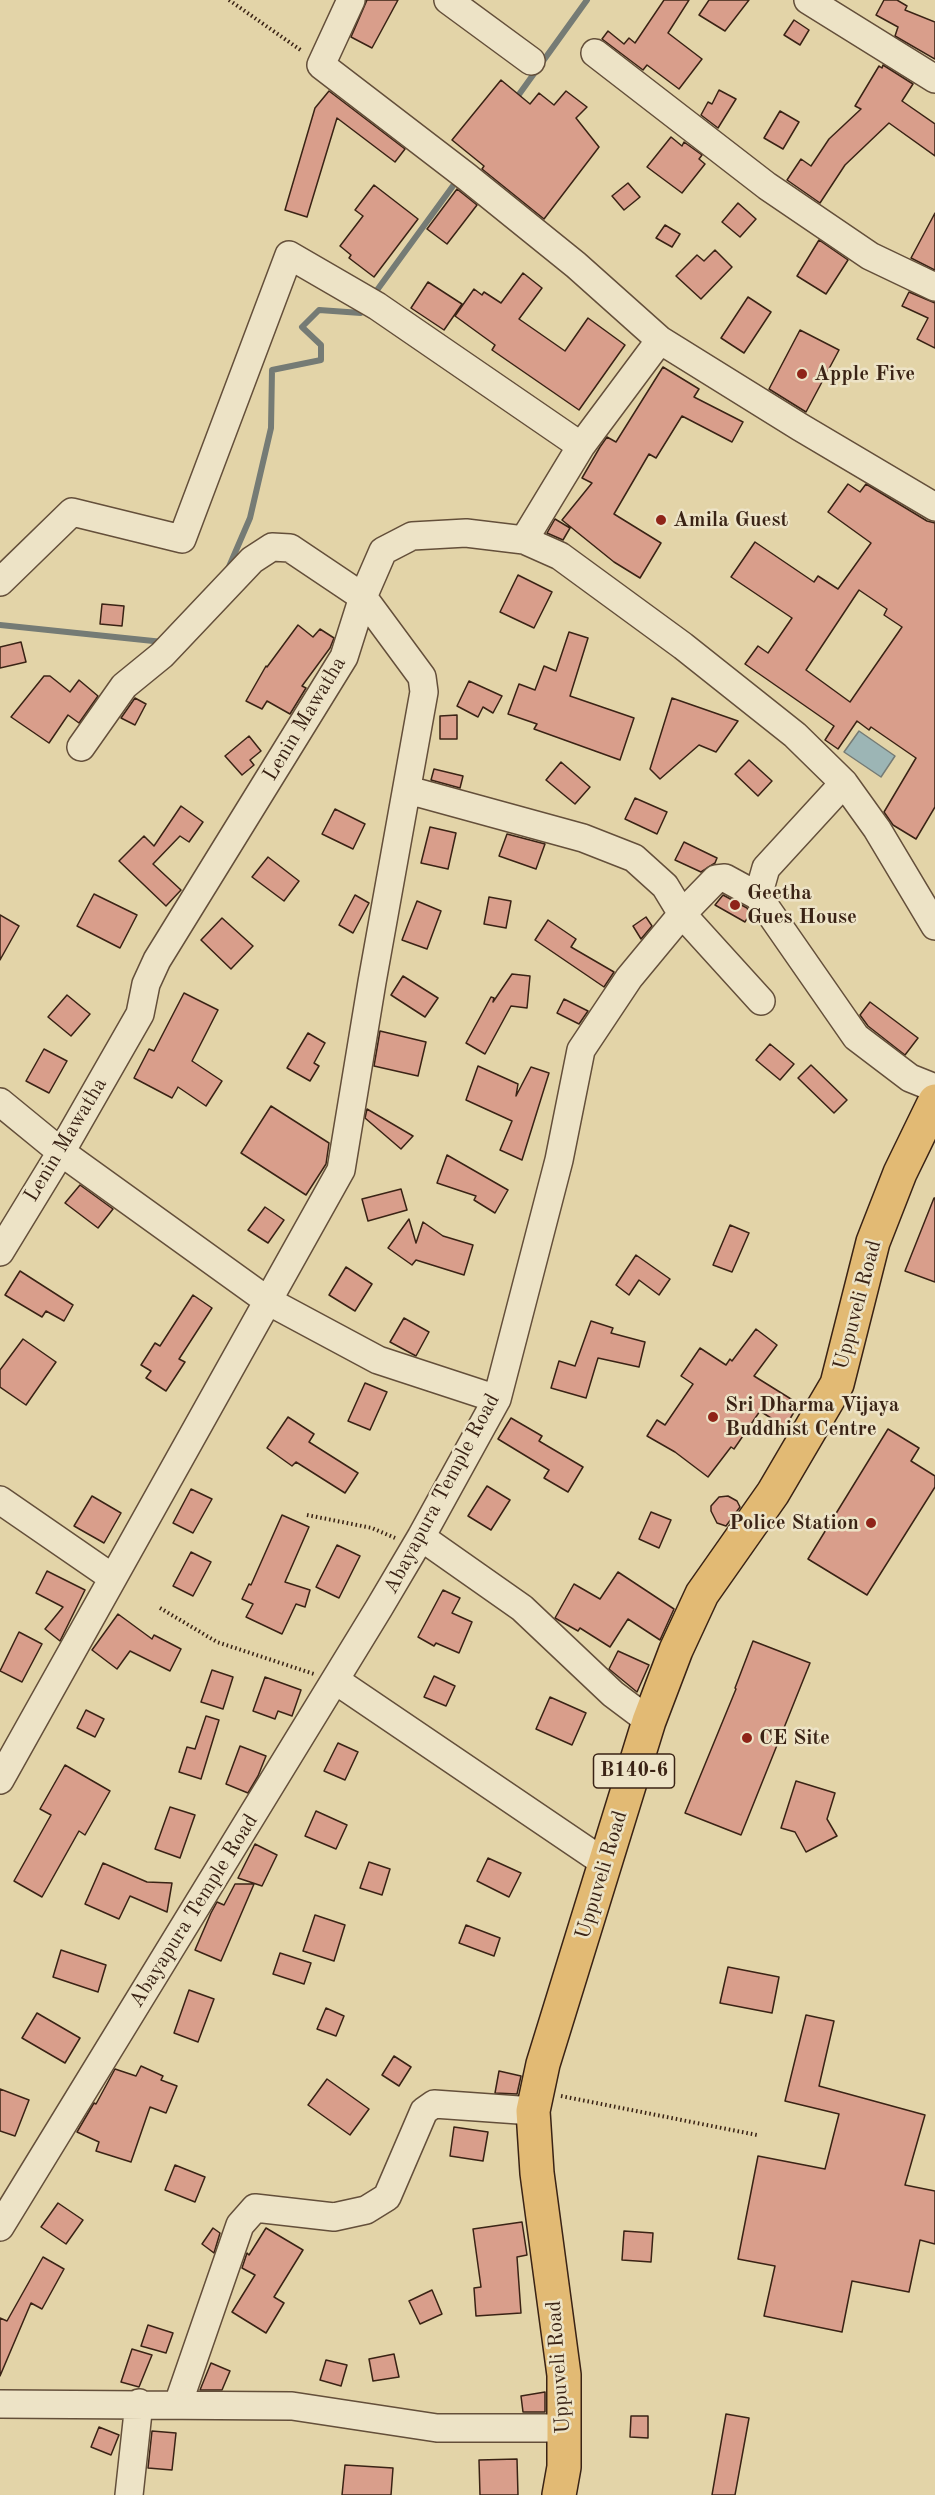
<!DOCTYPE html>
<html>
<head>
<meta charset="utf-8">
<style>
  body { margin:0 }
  canvas { display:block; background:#e3d4a8 }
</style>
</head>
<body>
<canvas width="935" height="2495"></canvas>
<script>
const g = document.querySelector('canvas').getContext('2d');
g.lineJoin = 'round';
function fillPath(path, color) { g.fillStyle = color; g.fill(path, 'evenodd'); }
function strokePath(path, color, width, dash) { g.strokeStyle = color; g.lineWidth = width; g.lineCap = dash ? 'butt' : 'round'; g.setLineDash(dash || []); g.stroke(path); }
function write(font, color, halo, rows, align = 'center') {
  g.font = font + ' "Old Standard TT",serif'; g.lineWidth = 5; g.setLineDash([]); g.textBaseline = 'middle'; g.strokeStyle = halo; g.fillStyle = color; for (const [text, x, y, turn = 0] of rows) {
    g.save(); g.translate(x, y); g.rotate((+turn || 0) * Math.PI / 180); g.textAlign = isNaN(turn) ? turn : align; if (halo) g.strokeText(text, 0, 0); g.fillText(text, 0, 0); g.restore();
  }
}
const water = new Path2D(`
  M859,731l36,25 -14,21 -37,-25z`);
const stream = new Path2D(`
  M515,100l72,-100
  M372,297l86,-118
  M228,569l22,-51 21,-90 1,-58 49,-10v-15l-19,-18 17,-17 42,3 4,-5
  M0,625l163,17`);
const building = new Path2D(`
  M367,0h31l-26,48 -21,-11z
  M664,0h25l-21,33 34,26 -23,30 -32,-24 -4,5 -41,-31 6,-8 16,13 5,-6 6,5z
  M709,0h40l-24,31 -26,-16z
  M884,0h13l10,6 -2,4 30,12v37l-40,-23 3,-9 -22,-12z
  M794,20l15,10 -9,15 -16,-10z
  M883,65l30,19 -11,17 33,23v32l-46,-33 -44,42 -25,38 -33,-23 14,-21 10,7 18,-27 32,-30 -6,-3 24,-40 3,2z
  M501,80l29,24 9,-11 15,12 12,-14 21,16 -11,11 23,29 -55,72 -62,-50 2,-3 -32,-26z
  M719,90l17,9 -18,29 -17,-13 7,-13 4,2z
  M329,91l76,58 -10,13 -58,-44 -30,99 -22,-7 30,-102z
  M780,111l19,11 -16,27 -19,-11z
  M671,137l11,9 2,-4 18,13 -3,4 6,5 -23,29 -35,-26z
  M628,183l12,14 -16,13 -12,-14z
  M374,185l44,34 -44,58 -25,-19 2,-3 -11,-9 23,-30 -8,-6z
  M457,189l20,16 -30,39 -20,-15z
  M738,203l18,16 -16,18 -18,-15z
  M935,213v57l-24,-12z
  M665,225l15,9 -8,13 -16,-9z
  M819,240l29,20 -22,34 -29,-18z
  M715,250l17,17 -31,32 -25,-23 21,-21 7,6z
  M523,273l19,15 -23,31 46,32 23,-33 37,27 -46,65 -87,-60 3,-5 -40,-29 19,-27 8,6 2,-3 17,11z
  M428,282l34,22 -18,26 -33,-22z
  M909,292l26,11v45l-18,-9 11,-21 -26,-12z
  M748,297l23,15 -27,41 -23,-15z
  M800,330l39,20 -33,62 -37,-23z
  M663,367l36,22 -5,8 49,25 -11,20 -50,-26 -26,42 -7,-4 -35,60 47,29 -21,35 -26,-16 -52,-42 30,-37 -10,-5 18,-31 7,-10 9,5z
  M848,484l12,8 6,-8 61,37 8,2v284l-19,32 -23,-14 -9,-13 32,-54 -45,-31 -2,3 -12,-9 -19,28 -13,-9 9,-14 -89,-62 13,-18 10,7 24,-35 -61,-41 24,-35 59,40 4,-6 20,13 33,-46 -43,-31zM859,590l28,19 -3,6 18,12 -52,75 -44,-32z
  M555,519l15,9 -7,12 -16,-7z
  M518,575l34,17 -18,36 -34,-16z
  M102,604l22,2 -2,20 -22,-2z
  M298,625l15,12 7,-8 14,9 -4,10 -28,38 4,2 -16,26 -23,-13 -5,8 -16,-8 20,-35 1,1z
  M569,632l19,6 -18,58 64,22 -14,42 -86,-31 3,-5 -29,-10 11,-30 16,6 9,-24 12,5z
  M21,642l5,20 -26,6v-21z
  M44,676h6l20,16 9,-12 19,16 -19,27 -11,-8 -19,28 -38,-26z
  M469,681l33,15 -9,17 -10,-6 -5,10 -21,-11z
  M135,698l11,6 -11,21 -14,-7z
  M672,698l66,23 -22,31 -17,-7 -39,34 -10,-10z
  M457,715v24h-17v-23z
  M249,736l12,15 -11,9 4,5 -12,10 -17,-19z
  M749,760l23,21 -14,15 -23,-22z
  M561,762l29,25 -15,17 -29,-24z
  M434,769l29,7 -3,12 -29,-8z
  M635,798l32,14 -10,22 -32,-15z
  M181,806l22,16 -14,20 -9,-6 -27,28 28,26 -15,16 -47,-45 25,-25 10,10z
  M335,809l30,15 -12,25 -31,-15z
  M430,827l26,6 -8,36 -27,-6z
  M507,834l38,10 -9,25 -37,-13z
  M684,842l33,16 -2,5 -14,9 -26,-12z
  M268,857l31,24 -15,20 -32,-24z
  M94,894l43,21 -17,33 -43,-22z
  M355,895l14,8 -16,30 -14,-8z
  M723,895l24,13 3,5 -5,9 -30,-17z
  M489,897l22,4 -5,27 -22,-4z
  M417,901l24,10 -14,38 -25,-9z
  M0,915l19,11 -19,34z
  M646,917l6,9 -11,13 -8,-13z
  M222,918l31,28 -22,23 -30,-29z
  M548,920l28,19 -5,8 43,25 -10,15 -69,-47z
  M512,974l18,2 -3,32 -16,-2 -26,48 -19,-11 25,-46 3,1 -1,4z
  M403,976l35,22 -13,19 -34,-22z
  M184,993l34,17 -26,51 30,20 -16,25 -28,-19 -6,11 -38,-20 15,-29 5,2z
  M67,995l23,19 -19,22 -23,-19z
  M564,999l24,12 -9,13 -22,-11z
  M870,1002l48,36 -13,17 -37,-29 -8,-11z
  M380,1031l46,11 -8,34 -44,-10z
  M308,1033l17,10 -11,20 5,3 -9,15 -23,-13z
  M770,1044l24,20 -14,16 -24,-20z
  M44,1049l23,12 -18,32 -23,-12z
  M811,1065l36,35 -13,13 -36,-35z
  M478,1066l40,18 -2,12 15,-29 18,6 -27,87 -22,-10 12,-29 -46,-21z
  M271,1106l58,37 -3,21 -20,31 -65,-42z
  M367,1109l46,27 -12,13 -36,-31z
  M447,1155l61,35 -13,23 -21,-13 2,-4 -39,-13z
  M80,1185l33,24 -15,19 -33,-25z
  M401,1189l6,21 -39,11 -6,-22z
  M934,1198h1v84l-30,-11z
  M265,1207l19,13 -16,23 -20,-13z
  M409,1219l7,24 7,-21 20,14 30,9 -9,30 -48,-15 -4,5 -24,-17z
  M730,1225l19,8 -17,39 -19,-7z
  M636,1255l34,24 -11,16 -20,-15 -10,15 -13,-10z
  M346,1267l26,17 -17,27 -26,-16z
  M20,1271l53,34 -9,16 -18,-10 -4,6 -37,-22z
  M193,1295l19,13 -33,51 6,3 -19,29 -20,-13 5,-7 -10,-6 14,-22 5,3z
  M404,1318l25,14 -13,24 -26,-14z
  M591,1321l22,7 -2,5 34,9 -6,25 -41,-9 -12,40 -35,-10 8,-27 16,5z
  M756,1329l21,16 -23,31 45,28 -14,23 -25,-16 -26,38 -3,-2 -23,30 -33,-25 -28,-16 10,-16 8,5 28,-41 -12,-8 19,-28 26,17 4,-6 2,2z
  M23,1339l33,23 -30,43 -26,-18v-17z
  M365,1383l22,9 -17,38 -22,-9z
  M288,1417l26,17 -5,8 49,31 -13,20 -49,-31 -4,4 -25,-18z
  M511,1418l31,18 -3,5 44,26 -15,25 -24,-14 5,-8 -51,-31z
  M888,1429l31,19 -8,13 24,15v11l-68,108 -59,-36z
  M487,1486l23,14 -19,30 -23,-14z
  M191,1489l21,10 -19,34 -20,-10z
  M92,1496l29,17 -17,30 -30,-17z
  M728,1496l9,5 3,6 -14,19 -9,-3 -6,-12v-5l8,-9z
  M651,1512l20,8 -12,28 -20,-9z
  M282,1515l27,12 -24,55 25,8 -5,17 -9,-3 -14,30 -36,-17 7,-13 -11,-5 7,-15 2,1z
  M337,1545l23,11 -21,42 -23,-11z
  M191,1552l20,10 -18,34 -20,-10z
  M47,1571l38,19 -25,51 -15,-12 18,-22 -27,-14z
  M618,1572l56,37 -14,31 -32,-21 -18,28 -30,-19 -2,3 -23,-13 19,-34 26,15z
  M443,1590l17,8 -8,15 20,9 -13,31 -23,-10 -2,3 -16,-9z
  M118,1614l34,25 2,-4 27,14 -11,22 -40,-20 -13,18 -25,-19z
  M19,1632l23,12 -20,38 -22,-11z
  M753,1641l57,22 -69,172 -56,-22 51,-124 -1,-1z
  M618,1651l31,14 -12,27 -28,-23z
  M212,1670l21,7 -10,32 -22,-7z
  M434,1676l21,10 -9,20 -22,-9z
  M265,1677l36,13 -9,26 -14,-5 -3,8 -22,-8z
  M550,1697l36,16 -14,32 -36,-16z
  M86,1710l18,9 -9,18 -18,-9z
  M206,1716l13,4 -18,59 -22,-7 8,-25 8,2z
  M338,1743l20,9 -13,28 -21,-9z
  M240,1746l26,10 -8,20 -10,17 -22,-9z
  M65,1765l45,26 -25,44 -6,-4 -37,66 -28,-16 37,-66 -11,-6z
  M796,1781l39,12 -8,26 10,17 -31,16 -11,-20 -14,-4z
  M170,1807l25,8 -15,43 -25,-9z
  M316,1811l31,14 -11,24 -31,-13z
  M255,1844l22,11 -15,31 -24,-8z
  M488,1858l33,15 -12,24 -32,-16z
  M369,1862l21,7 -8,26 -22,-7z
  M103,1863l44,19 25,1 -5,29 -37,-16 -11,23 -34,-15z
  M235,1884h19l-33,77 -26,-11 16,-37 6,-11 7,3z
  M315,1915l30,10 -11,36 -31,-10z
  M466,1925l34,13 -6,18 -35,-13z
  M61,1950l45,15 -8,27 -45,-15z
  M280,1953l31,10 -7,21 -31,-10z
  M728,1967l51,10 -7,36 -52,-10z
  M189,1990l25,9 -16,43 -24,-9z
  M326,2008l18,8 -8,20 -19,-7z
  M37,2013l43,25 -15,25 -43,-25z
  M806,2015l28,6 -15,65 106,29 -20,70 30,6v53l-15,-4 -11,52 -57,-11 -10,51 -78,-16 11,-50 -37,-7 20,-103 67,13 14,-55 -54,-13z
  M394,2056l17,11 -12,19 -17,-11z
  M141,2066l22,10 -2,4 16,6 -11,27 -16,-6 -19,55 -35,-11 3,-9 -22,-10 17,-29 2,1 19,-35 21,7z
  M499,2071l22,5 -4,18 -22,-1z
  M327,2079l42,30 -19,26 -42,-30z
  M0,2089l29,11 -14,36 -15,-5z
  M454,2127l34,5 -5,29 -33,-5z
  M175,2165l30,12 -10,25 -30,-12z
  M58,2203l25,17 -17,24 -25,-17z
  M522,2222l5,33 -10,2 4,56 -45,3 -2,-28 7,-1 -8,-58z
  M213,2228l7,5 -6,20 -12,-9z
  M266,2228l37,22 -29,47 10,6 -18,30 -34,-21 23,-37 -13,-7 5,-15 2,2z
  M624,2231l29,2 -2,29 -29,-2z
  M43,2257l21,12 -22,40 -11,-6 -31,73v-58l7,3z
  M432,2290l10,24 -22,10 -11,-23z
  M148,2325l25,8 -7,20 -25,-7z
  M132,2349l20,6 -13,32 -18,-5z
  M394,2354l5,23 -26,4 -4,-22z
  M326,2360l21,5 -6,21 -21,-6z
  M211,2363l19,8 -8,19h-22z
  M545,2392v20h-22l-2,-16z
  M726,2414l23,4 -14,77h-23z
  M631,2416h17v22l-18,-1z
  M99,2427l20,8 -8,20 -20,-8z
  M152,2431l24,2 -4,37 -24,-2z
  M517,2459l1,36h-38l-1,-35z
  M345,2465l48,3 -2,27h-49z`);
const path = new Path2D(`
  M229,0l73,51
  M307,1515l65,13 23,10
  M160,1608l57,34 97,32
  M561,2096l196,39`);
const minor = new Path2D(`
  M351,0l-30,65 146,112 109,88 84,75 140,87 135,80
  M448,0l83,61
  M808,0l127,79
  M595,53l172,133 103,70 65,31
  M524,540l57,-94 79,-106
  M0,582l72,-70 110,27 107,-284 88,51 204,140
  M408,790l175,48 51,20 31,28 17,28 79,87
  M758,896l8,-28 78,-85
  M0,1102l61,50 207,149 110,59 119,39
  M0,1252l61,-100 79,-138 6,-30 11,-24 187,-303 19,-60 20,-46 29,-15 54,-3 58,7 36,16 123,90 112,89 49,48 33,46 58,97
  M0,1500l113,78 228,-408 31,-188 52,-290 -2,-15 -59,-80 -73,-49 -18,-1 -20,13 -90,95 -38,31 -43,61
  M421,1537l101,71 91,86 36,27
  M335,1680l270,183
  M0,1780l113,-202
  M0,2227l379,-619 42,-71 76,-138 62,-239 22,-110 48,-72 53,-64 34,-35 9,-1 33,18 98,141 54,41 25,10
  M0,2404l292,2 145,22h127
  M178,2404l62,-179 15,-17 79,9 32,-7 21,-13 37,-86 10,-7 99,7
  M129,2495l10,-92`);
const major = new Path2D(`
  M559,2495l5,-28v-92l-27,-202 -4,-62 10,-47 106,-343 27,-71 26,-56 71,-101 64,-109 36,-142 27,-69 35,-72`);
const markers = [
  [802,374,6,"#8f2418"],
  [661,520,6,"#8f2418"],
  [735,905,6,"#8f2418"],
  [713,1417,6,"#8f2418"],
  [871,1523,6,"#8f2418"],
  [747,1738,6,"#8f2418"]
];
const shields = [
  [634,1771,81]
];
const shieldNames = [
  ["B140-6",634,1771]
];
const poiNames = [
  ["Apple Five",814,374],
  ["Amila Guest",673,520],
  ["Geetha",747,893],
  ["Gues House",747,917],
  ["Sri Dharma Vijaya",725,1405],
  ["Buddhist Centre",725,1429],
  ["Police Station",859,1523,"right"],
  ["CE Site",759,1738]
];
const streetNames = [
  ["Lenin Mawatha",305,719,-59],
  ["Lenin Mawatha",66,1140,-59],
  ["Uppuveli Road",858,1305,-75],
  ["Abayapura Temple Road",442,1494,-62],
  ["Uppuveli Road",602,1875,-73],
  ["Abayapura Temple Road",194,1911,-58],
  ["Uppuveli Road",559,2367,-94]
];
fillPath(water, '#9cb5b5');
strokePath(water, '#757b75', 1.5);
strokePath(stream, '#757b75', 6);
fillPath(building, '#d99e8b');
strokePath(building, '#3a2315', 1.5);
strokePath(minor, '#644f3a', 30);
strokePath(major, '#3a2315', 36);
strokePath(path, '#3a2315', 4, [1.5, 3]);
strokePath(minor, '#ede3c6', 27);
strokePath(major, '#e2ba74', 33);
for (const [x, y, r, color] of markers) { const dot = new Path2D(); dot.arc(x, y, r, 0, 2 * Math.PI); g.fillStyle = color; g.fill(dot); strokePath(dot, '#ede3c6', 2); }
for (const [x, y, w] of shields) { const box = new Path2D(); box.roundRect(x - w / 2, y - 17, w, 34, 4.5); g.fillStyle = '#ede3c6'; g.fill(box); strokePath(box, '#3a2315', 1.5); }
write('bold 20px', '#3a2315', null, shieldNames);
write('bold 21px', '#3a2315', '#ede3c6', poiNames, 'left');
write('21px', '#3a2315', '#ede3c6', streetNames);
</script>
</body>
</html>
